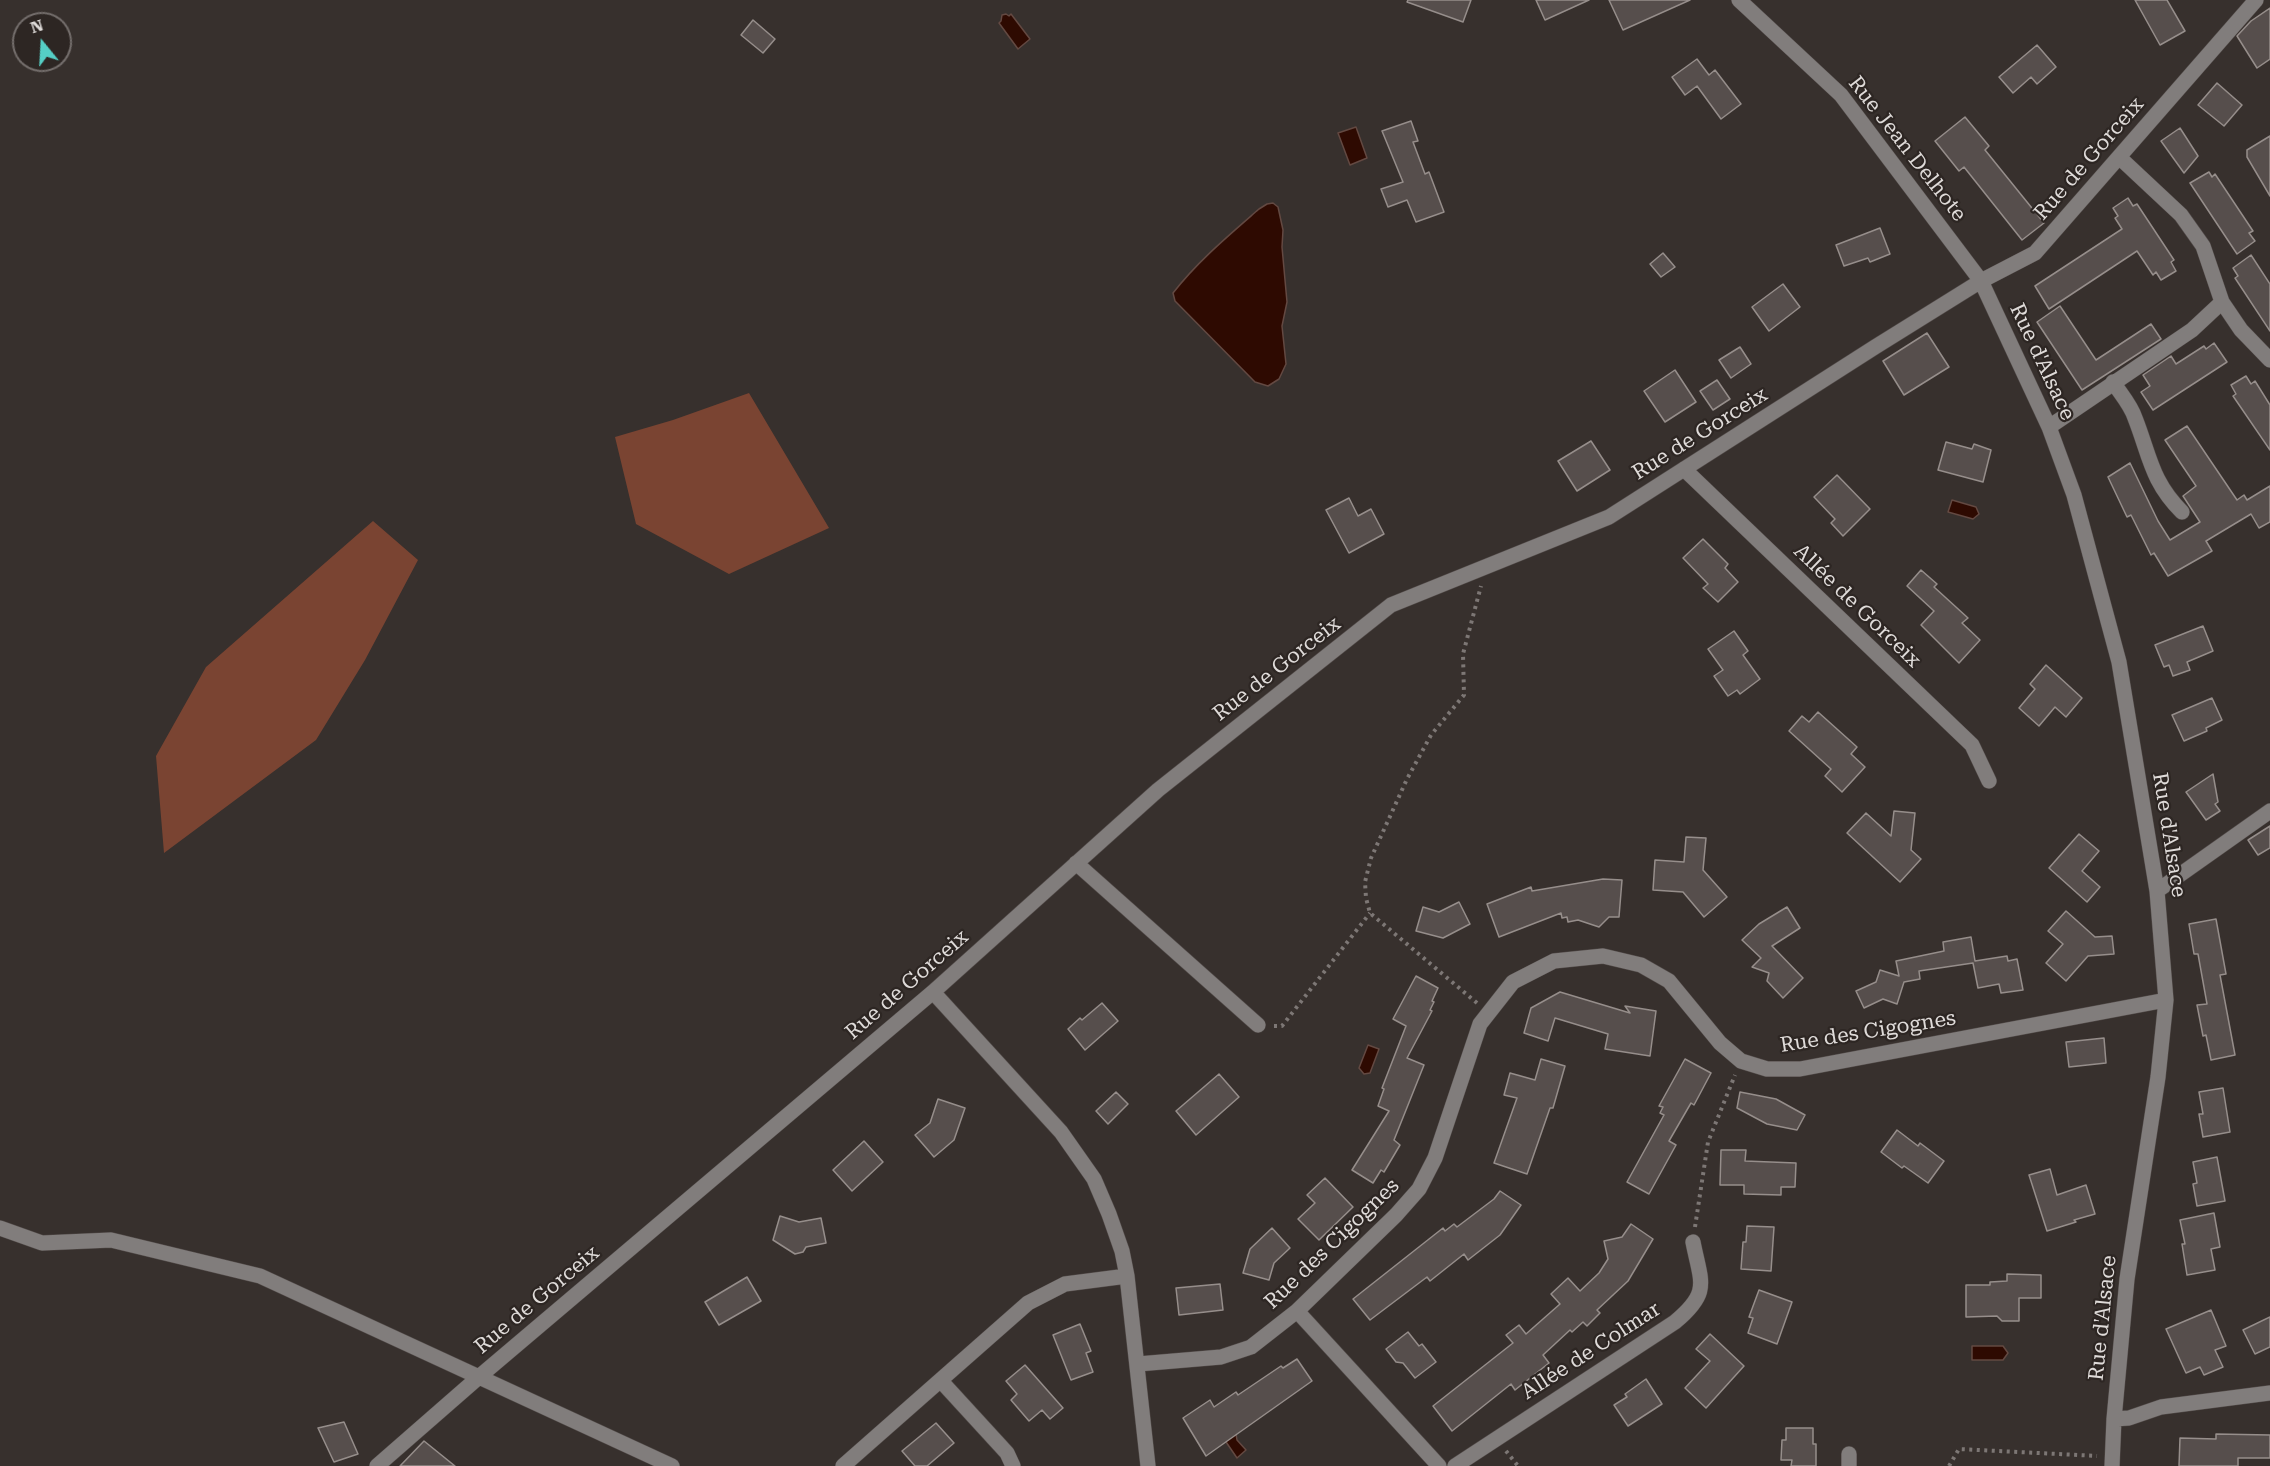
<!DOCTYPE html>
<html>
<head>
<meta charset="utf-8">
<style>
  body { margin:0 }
  #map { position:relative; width:2270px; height:1466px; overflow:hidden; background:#37302d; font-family:"Roboto Serif",serif }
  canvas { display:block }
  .north { position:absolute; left:12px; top:12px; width:60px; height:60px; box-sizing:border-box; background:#2d2623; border:2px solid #746e6c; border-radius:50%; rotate:342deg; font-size:16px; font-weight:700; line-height:24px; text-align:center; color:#dfdbd9 }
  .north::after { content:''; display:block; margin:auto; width:21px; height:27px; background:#55cec5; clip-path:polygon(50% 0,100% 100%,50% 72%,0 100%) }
</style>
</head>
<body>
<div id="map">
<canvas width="2270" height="1466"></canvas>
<div class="north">N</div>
</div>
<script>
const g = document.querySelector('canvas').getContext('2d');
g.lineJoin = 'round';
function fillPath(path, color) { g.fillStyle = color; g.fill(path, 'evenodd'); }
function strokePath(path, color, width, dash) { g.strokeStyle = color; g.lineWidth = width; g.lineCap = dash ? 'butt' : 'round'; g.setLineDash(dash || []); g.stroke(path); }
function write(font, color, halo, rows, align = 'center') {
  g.font = font + ' "Roboto Serif",serif'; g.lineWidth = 4.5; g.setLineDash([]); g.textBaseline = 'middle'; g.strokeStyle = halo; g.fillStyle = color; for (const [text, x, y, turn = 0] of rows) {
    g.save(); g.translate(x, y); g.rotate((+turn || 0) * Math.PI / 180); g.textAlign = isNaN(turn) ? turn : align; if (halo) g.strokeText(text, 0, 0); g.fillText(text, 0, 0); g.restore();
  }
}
const green = new Path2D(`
  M749,393l80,135 -100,46 -93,-50 -21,-87 58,-17z
  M373,521l45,39 -53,100 -49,80 -152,113 -8,-97 50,-89z`);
const water = new Path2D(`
  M1006,14l3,2 2,-2 19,25 -12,10 -19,-26 2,-2 1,-6z
  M1356,127l11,31 -17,7 -12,-32z
  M1273,203l5,4 5,23 -1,17 5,55 -5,24 4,38 -7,15 -11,7 -13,-4 -80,-81 -2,-8c25,-32 55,-57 86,-84l8,-5z
  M1952,500l24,7 3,7 -6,5 -25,-7z
  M1368,1045l11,4 -9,24 -6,1 -5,-6z
  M1972,1346h31l5,7 -5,7h-31z
  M1236,1434l1,6 9,10 -9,8 -13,-19z`);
const building = new Path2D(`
  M1408,0h63l-8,22 -56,-20z
  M1536,0h53l-44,20z
  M1609,0h81l-67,30z
  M2135,0h32l18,31 -25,14z
  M2270,8v51l-13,9 -20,-32 14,-15z
  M753,20l22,19 -12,14 -22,-18z
  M2037,45l19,22 -19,17 -6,-7 -18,16 -14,-16z
  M1697,59l12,16 6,-5 26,34 -20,15 -24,-33 -12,9 -13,-18z
  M2217,83l25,22 -18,21 -26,-21z
  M1965,117l24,29 -4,4 59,73 -22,17 -58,-73 -5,4 -24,-30z
  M1411,121l7,20 -5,1 12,32 4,-2 15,40 -28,10 -9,-22 -19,7 -7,-18 22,-7 -21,-51z
  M2180,128l18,28 -14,17 -23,-32z
  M2270,136v60l-23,-39v-7z
  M2209,172l3,5 3,-3 38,57 -4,2 6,8 -18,13 -47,-71z
  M2128,198l5,8 4,-2 37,56 -3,2 5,9 -15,9 -5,-8 -3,3 -16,-24 -88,58 -14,-23 87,-57 -7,-11 3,-2 -5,-8z
  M1880,228l10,26 -20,8 -2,-4 -24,8 -8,-21z
  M1663,253l12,14 -14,10 -11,-13z
  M2251,255l19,29v47l-35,-53 3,-2 -5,-8z
  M1783,284l17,23 -31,24 -17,-24z
  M2060,306l36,54 55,-36 10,15 -79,51 -45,-68z
  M1927,333l22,34 -45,28 -21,-34z
  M2214,343l13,19 -74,48 -12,-18 9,-6 -7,-11 28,-19 5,8 28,-18 2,3z
  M1740,347l11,17 -20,14 -12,-18z
  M1675,370l21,32 -31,20 -21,-31z
  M2246,376l5,8 4,-3 15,24v45l-37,-54 3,-2 -5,-9z
  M1717,380l13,19 -17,11 -13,-19z
  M2187,426l50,74 7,-5 3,5 23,-14v36l-11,6 -8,-14 -45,27 6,10 -44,25 -14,-23 -3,2 -20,-40 -4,2 -19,-40 22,-14 28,58 12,19 30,-18 -17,-26 13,-10 -31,-46z
  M1591,441l19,29 -33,21 -19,-30z
  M1946,442l26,7 2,-5 17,6 -8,32 -45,-12z
  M1837,475l33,34 -27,27 -12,-13 4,-4 -21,-22z
  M1349,498l9,18 13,-7 13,25 -35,19 -23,-43z
  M1703,539l25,25 -3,4 13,14 -20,20 -15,-14 5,-4 -25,-26z
  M1921,570l16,14 -3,3 34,31 -6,5 18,17 -21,23 -38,-38 13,-14 -27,-25z
  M2203,626l10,25 -26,11 3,8 -17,6 -4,-11 -5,2 -9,-22z
  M1734,631l14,20 -5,4 17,24 -20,15 -3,-4 -9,6 -14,-20 9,-6 -15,-21z
  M2046,665l36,33 -16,19 -11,-10 -16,19 -20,-18 16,-19 -5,-5z
  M2212,698l10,22 -16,8 1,3 -23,10 -12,-26z
  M1818,712l39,35 -6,7 14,13 -23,25 -17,-16 6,-7 -42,-38 13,-15 7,6z
  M2213,774l5,28 -3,2 5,7 -14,9 -20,-28z
  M1894,811l21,2 -4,37 10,9 -21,23 -53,-49 19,-20 25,23z
  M2270,826v22l-12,7 -10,-15z
  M2079,834l20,17 -17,20 18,16 -13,15 -38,-34z
  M1686,837l20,1 -3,32 24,27 -23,20 -21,-25 -30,-2 2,-30 29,2z
  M1603,879l19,1 -3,37h-10l-10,10 -21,-7 -10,2 -1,-5 -5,1 -1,-5 -62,24 -12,-33 44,-17 1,4z
  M1459,902l11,22 -27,14 -27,-7 7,-24 16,5z
  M1787,907l13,21 -28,18 31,32 -20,20 -16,-17 2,-8 -17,-6 9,-9 -19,-18 17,-16z
  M2066,911l29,26 17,-1 2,18 -26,2 -22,25 -20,-18 17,-19 -15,-13z
  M2216,919l10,55 -6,1 15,80 -24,5 -5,-25 -3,1 -6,-31 10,-1 -9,-50h-4l-5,-30z
  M1971,937l4,24 32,-5 1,5 9,-2 6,31 -22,3 -2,-9 -21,4 -5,-25 -54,8 1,8 -16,3 -7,22 -14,-5 -19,9 -8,-17 20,-9 4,-12 19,6 -3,-15 48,-10 -1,-9z
  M1416,976l22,12 -6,13 2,1 -4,8 2,1 -25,47 17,7 -30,75 6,5 -16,27 -3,-2 -8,13 -21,-13 37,-59 -11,-5 6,-17 -2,-1 24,-62 -13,-7z
  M1560,992l70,21 -5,-7 31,5 -6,45 -45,-7 3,-15 -53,-16 -7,23 -24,-8 7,-25z
  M1102,1003l16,18 -33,29 -17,-21 12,-11 2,2z
  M2104,1038l2,25 -37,4 -3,-25z
  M1541,1059l24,7 -12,42h-3l-23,66 -33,-11 23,-65 -13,-3 6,-22 25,7z
  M1685,1059l26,14 -17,32 -3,-2 -22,38 7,4 -27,49 -22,-12 37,-67 -4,-2 3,-6 -4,-1z
  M1219,1074l20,23 -43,38 -20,-24z
  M2223,1088l7,44 -27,5 -4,-23h4l-4,-22z
  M1116,1092l12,12 -20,20 -12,-13z
  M1740,1092l36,7 29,16 -8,15 -30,-6 -30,-16z
  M938,1099l27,9 -11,32 -20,17 -19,-22 15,-12z
  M1897,1130l21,16 2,-3 24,18 -16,22 -24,-17 -2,2 -21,-16z
  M864,1141l19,21 -31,29 -19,-21z
  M1721,1150h25l-1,11 51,2 -1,24h-14v8l-37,-1v-9h-24z
  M2217,1157l8,44 -28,5 -4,-22 4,-1 -4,-21z
  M2050,1169l7,26 29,-10 9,29 -21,6 2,2 -29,9 -18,-56z
  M1325,1178l28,29 -34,33 -21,-21 17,-16 -8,-8z
  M1500,1191l21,14 -21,30 -32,25 -4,-6 -34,27 -3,-4 -57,43 -17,-21 90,-71 2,3 9,-7 3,3 37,-28z
  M2214,1213l6,34 -9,2 4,21 -28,5 -5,-31h3l-5,-24z
  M780,1216l19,6 22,-4 5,25 -20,4 -3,5 -8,2 -22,-14z
  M1631,1224l22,15 -25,42 -31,29 3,3 -13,13 -4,-4 -11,10 -2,-2 -27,25 6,8 -34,27 -4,-6 -59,47 -19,-25 80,-63 -7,-8 13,-10 7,9 34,-30 -9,-10 17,-16 12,13 19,-18 9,-14 -4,-18 18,-4z
  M1747,1226l27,1 -3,44 -30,-2 2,-27h3z
  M1272,1228l18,20 -16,15 -5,17 -26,-7 7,-24z
  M2007,1274l34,1v23h-22v23h-17l-5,-5 -31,1v-32h24v-3l17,-1z
  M747,1277l14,24 -42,24 -14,-23z
  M1220,1284l3,26 -44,5 -3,-27z
  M1759,1290l33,12 -15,42 -29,-11 5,-15 -4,-1z
  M2211,1310l15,36 -11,4 8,17 -19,8 -4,-8 -14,6 -20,-44z
  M2270,1317v30l-15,7 -12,-24z
  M1080,1324l11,27 -5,2 7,19 -22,8 -18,-45z
  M1408,1332l11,14 3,-2 14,18 -21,16 -12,-15 -7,-1 -10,-13z
  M1710,1334l34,32 -38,42 -21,-20 25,-27 -14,-12z
  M1297,1359l15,22 -106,75 -23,-38 27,-18 4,7 22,-15 2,3 43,-29 2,2z
  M1025,1365l38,43 -13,11 -8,-9 -13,11 -18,-21 6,-6 -11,-13z
  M1646,1379l16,25 -34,22 -14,-21 13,-8 -2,-3z
  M344,1422l14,32 -24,8 -16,-34z
  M936,1423l18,20 -27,23h-12l-13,-15z
  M1786,1428h27v16h3v22h-25l1,-6h-11l1,-20h4z
  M2216,1434l54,1v23h-32v8h-59l1,-28 36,1z
  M424,1441l31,25h-55z`);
const path = new Path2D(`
  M1477,1003l-107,-90 -4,-15 -1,-16 6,-24 36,-79 24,-44 33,-40 -1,-41 18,-68
  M1274,1026h8l88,-113
  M1695,1227l13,-85 27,-67
  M1506,1451l12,15
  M1949,1466l10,-17 138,7`);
const minor = new Path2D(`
  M1739,0l102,95 140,186 68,146 25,68 45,167 38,229 9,109 -8,77 -31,202 -13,140 -2,47
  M2119,157l62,58 22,31 19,56 19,28 29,30
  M2113,382c7,11 18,23 22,36 15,38 16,63 47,94
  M2049,427l143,-97 30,-28
  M1684,469l288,276 17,36
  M1076,863l182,162
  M2157,891l113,-80
  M933,992l128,140 33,47 15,35 13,37 5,25 21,190
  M0,1228l42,15 69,-3 149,36 412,190
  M1297,1311l142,155
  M1138,1364l83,-7 30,-10 46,-36 99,-96 23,-26 16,-31 45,-134 33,-42 41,-21 49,-5 38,9 28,16 51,62 21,18 26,8h33l366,-69
  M941,1381l66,72 6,13
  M2114,1419l15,-1 32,-11 109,-14
  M1849,1454v12
  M377,1466l103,-90 453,-384 225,-202 233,-185 218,-88 266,-170 106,-66 54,-28 221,-253
  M843,1466l185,-163 37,-19 62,-8
  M1455,1466l220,-144c36,-30 26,-39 18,-80`);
const streetNames = [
  ["Rue Jean Delhote",1907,149,52],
  ["Rue de Gorceix",2089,159,-49],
  ["Rue d'Alsace",2042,362,65],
  ["Rue de Gorceix",1700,434,-32],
  ["Allée de Gorceix",1857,606,44],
  ["Rue de Gorceix",1277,669,-38],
  ["Rue d'Alsace",2169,835,81],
  ["Rue de Gorceix",907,985,-41],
  ["Rue des Cigognes",1868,1032,-9],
  ["Rue des Cigognes",1332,1244,-44],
  ["Rue de Gorceix",537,1300,-40],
  ["Rue d'Alsace",2103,1318,-84],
  ["Allée de Colmar",1591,1351,-33]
];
fillPath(green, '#7a4432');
fillPath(water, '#2e0a01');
strokePath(water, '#634942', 1.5);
fillPath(building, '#564e4c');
strokePath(building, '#968e8b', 1.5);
strokePath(minor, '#524b49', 16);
strokePath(path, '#7d7775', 4, [3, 4.5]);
strokePath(minor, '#817d7c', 15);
write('21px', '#dfdbd9', '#2d2623', streetNames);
</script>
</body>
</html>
